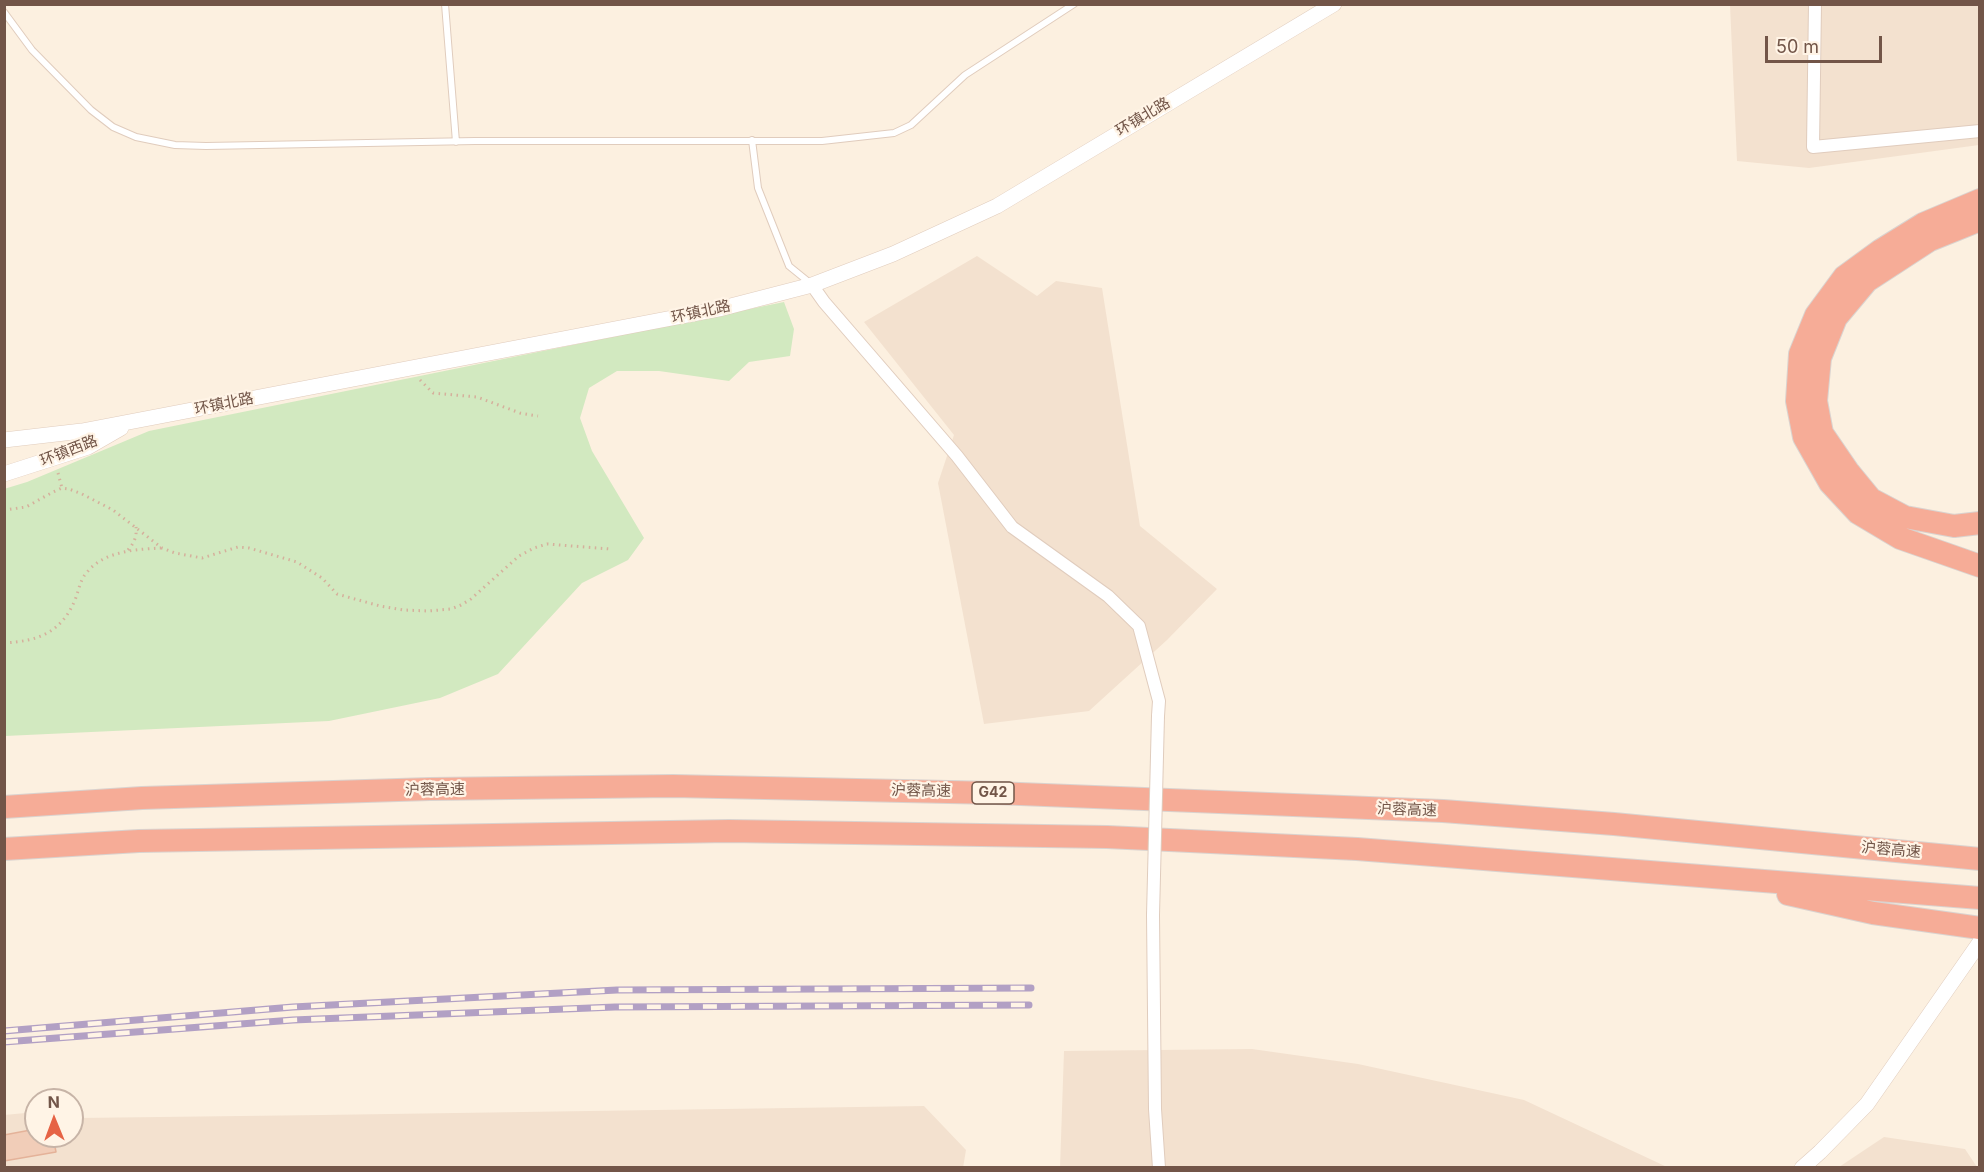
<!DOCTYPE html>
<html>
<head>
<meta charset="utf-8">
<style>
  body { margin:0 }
  #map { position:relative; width:1984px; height:1172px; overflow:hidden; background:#fcf0e0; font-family:Inter,sans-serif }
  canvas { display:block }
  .frame { position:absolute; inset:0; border:6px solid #725548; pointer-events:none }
  .north { position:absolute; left:24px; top:1088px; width:60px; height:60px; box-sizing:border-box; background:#fff4e6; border:2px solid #c7b4a7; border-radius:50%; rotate:359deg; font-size:16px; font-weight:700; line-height:24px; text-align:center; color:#725548 }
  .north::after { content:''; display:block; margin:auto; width:21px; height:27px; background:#e66345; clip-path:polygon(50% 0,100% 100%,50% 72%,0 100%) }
  .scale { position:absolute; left:1765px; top:36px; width:117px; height:27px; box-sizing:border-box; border:3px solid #725548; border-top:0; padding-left:8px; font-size:18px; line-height:21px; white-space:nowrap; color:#725548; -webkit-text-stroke:4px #fff4e6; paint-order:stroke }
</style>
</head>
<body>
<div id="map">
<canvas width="1984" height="1172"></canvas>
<div class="frame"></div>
<div class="north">N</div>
<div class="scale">50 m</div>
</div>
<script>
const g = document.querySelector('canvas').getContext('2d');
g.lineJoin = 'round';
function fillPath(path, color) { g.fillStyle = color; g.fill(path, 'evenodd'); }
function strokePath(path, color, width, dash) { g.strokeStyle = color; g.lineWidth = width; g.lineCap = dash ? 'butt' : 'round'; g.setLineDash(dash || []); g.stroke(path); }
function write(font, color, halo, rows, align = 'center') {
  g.font = font + ' Inter,"Noto Sans SC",sans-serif'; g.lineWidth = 4.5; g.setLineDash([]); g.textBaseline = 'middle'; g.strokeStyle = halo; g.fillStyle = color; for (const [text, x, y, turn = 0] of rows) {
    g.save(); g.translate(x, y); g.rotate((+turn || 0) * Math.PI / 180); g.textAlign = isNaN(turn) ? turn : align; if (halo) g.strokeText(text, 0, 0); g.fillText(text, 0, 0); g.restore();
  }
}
const residential = new Path2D(`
  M1730,5h249v140l-170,23 -72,-7z
  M977,256l60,40 19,-15 46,7 38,238 77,63 -50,51 -78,71 -105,13 -46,-241 16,-48 -90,-113z
  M1252,1049l106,15 166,36 143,67 -607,1 4,-117z
  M924,1106l42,44 -3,18h-958l-1,-53 32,-3v24h36v-20l6,2 244,-3z
  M1884,1137l81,12 12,18h-138z`);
const green = new Path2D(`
  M784,302l10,27 -4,27 -41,6 -20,19 -70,-10h-42l-28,17 -9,30 12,33 52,87 -16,22 -46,23 -84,91 -58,24 -111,23 -324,15 -1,-247 23,-7 122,-51z`);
const building = new Path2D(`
  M36,1129v7h17l3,16 -52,9v-26z`);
const path = new Path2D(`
  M420,380l13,13 44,4 43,16 18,3
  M58,473l4,15
  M4,510l22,-3 27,-15 9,-4 7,1 13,5 31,16 49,38 13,5 27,5 36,-11 11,1 48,14 25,16 15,16 43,12 24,4 24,1 23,-2 10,-4 10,-6 48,-43 15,-8 13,-4 63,5
  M128,550c6,-7 9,-13 8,-23
  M4,643c34,-2 57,-10 71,-43 4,-10 5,-21 13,-29 17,-20 50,-22 74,-23`);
const service = new Path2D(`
  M445,4l11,138
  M4,12l28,38 59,60 22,17 23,10 39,8 31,1 269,-5h347l72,-8 17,-8 54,-50 109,-71
  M752,140l6,48 31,78 21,17`);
const minor = new Path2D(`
  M1815,4l-2,143 167,-16
  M812,285l12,17 133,154 55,71 96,69 31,30 20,75 -1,15
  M1153,915l2,194 4,59`);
const tertiary = new Path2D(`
  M4,440l78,-9 423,-81 214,-41 93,-24 81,-31 104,-48 337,-202
  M4,474l84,-27 33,-19
  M1802,1168l18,-16 47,-48 113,-162`);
const motorway = new Path2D(`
  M1980,200l-57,24 -42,26 -37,27 -28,38 -16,39 -3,47 7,36 26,46 28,30 42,25 80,28
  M1980,220l-50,20 -63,41 -31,37 -16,40 -4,43 6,32 26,38 23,28 34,18 49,9 26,-3
  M4,807l138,-9 288,-9 243,-3 322,7 448,18 171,13 366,35
  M4,849l135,-8 590,-10 378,6 250,12 623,49
  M1788,894l85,19 107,15`);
const rail = new Path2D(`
  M4,1031l289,-24 324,-17 414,-2
  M4,1042l289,-22 322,-13 414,-2`);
const minorBridge = new Path2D(`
  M1153,915l5,-199`);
const shields = [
  [993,793,42]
];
const shieldNames = [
  ["G42",993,793]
];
const streetNames = [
  ["环镇北路",1143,117,-31],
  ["环镇北路",701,312,-12],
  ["环镇北路",224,404,-11],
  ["环镇西路",69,451,-21],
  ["沪蓉高速",435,790,-1],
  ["沪蓉高速",921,791,1],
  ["沪蓉高速",1407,810,2],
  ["沪蓉高速",1891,850,5]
];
fillPath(residential, '#f3e1cf');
fillPath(green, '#d2e9c0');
fillPath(building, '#f1cdb8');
strokePath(building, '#e4b299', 1.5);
strokePath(service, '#e0ccbd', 8);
strokePath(minor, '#e0ccbd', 14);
strokePath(tertiary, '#e0ccbd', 16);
strokePath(motorway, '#dad3cf', 24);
strokePath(path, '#d5b09c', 3, [1.5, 4.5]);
strokePath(service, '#fff', 6);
strokePath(minor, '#fff', 12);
strokePath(tertiary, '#fff', 15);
strokePath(motorway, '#f6ac97', 22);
strokePath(rail, '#b2a0c4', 7);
strokePath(rail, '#fff4e6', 4.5, [14]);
strokePath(minorBridge, '#e0ccbd', 14, []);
strokePath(minorBridge, '#fff', 12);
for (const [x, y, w] of shields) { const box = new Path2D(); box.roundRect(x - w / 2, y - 11, w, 22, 4.5); g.fillStyle = '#fff4e6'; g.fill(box); strokePath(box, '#725548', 1.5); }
write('bold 14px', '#725548', null, shieldNames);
write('15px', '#725548', '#fff4e6', streetNames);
</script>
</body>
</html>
